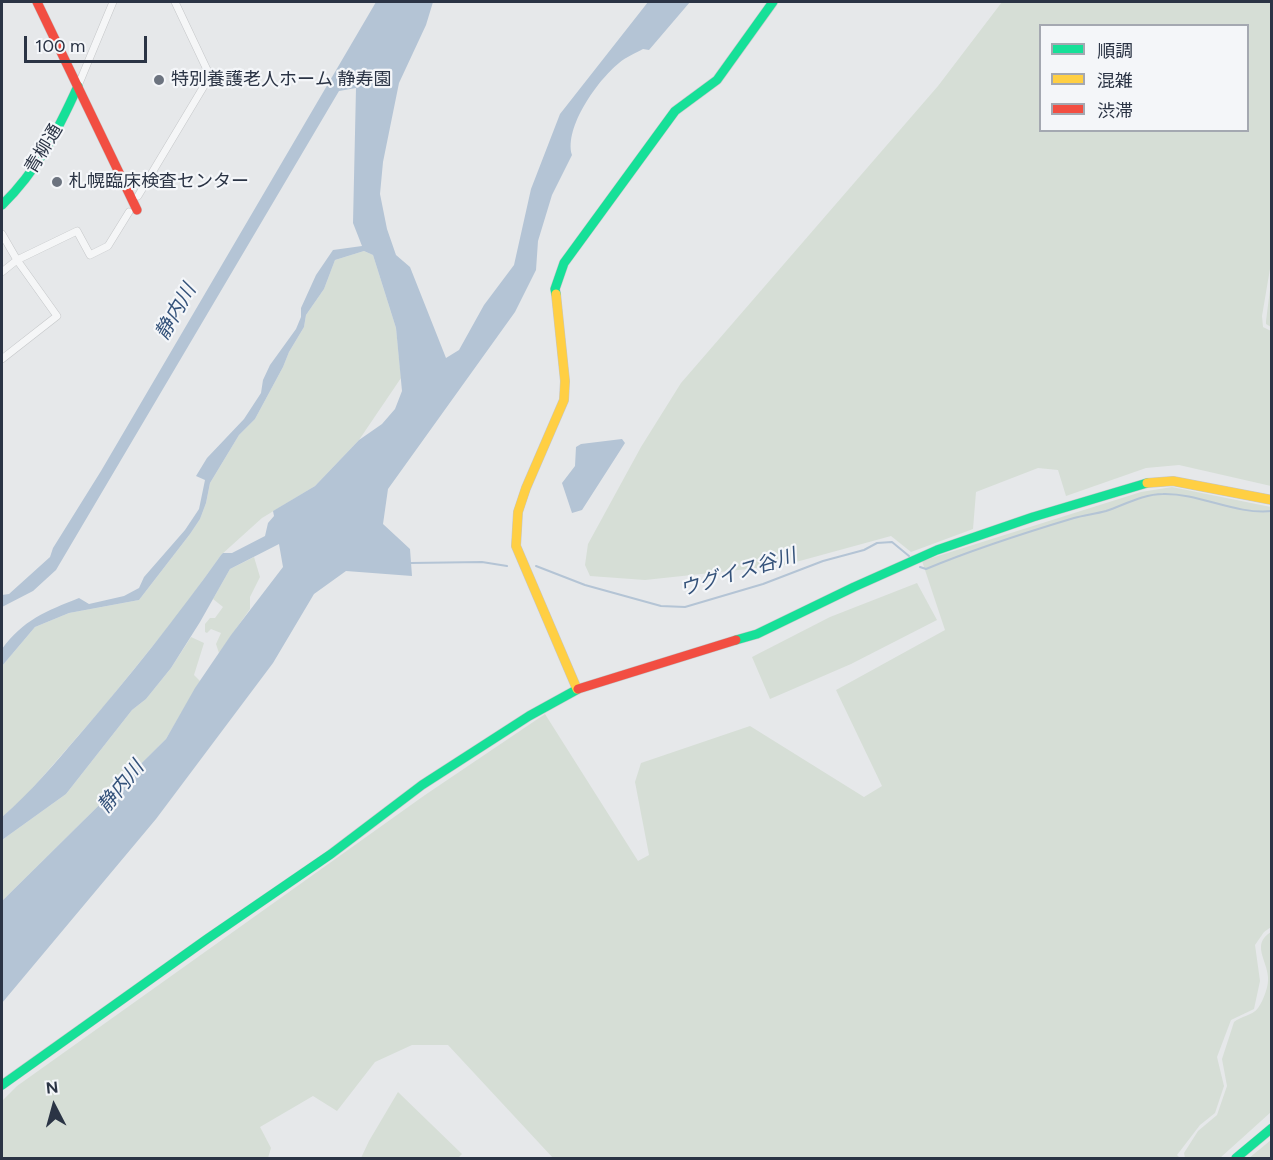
<!DOCTYPE html>
<html>
<head>
<meta charset="utf-8">
<style>
  body { margin:0 }
  #map { position:relative; width:1273px; height:1160px; overflow:hidden; background:#e6e8ea; font-family:Figtree,"Noto Sans JP",sans-serif }
  canvas { display:block }
  .frame { position:absolute; inset:0; border:3px solid #2b3445; pointer-events:none }
  .legend { position:absolute; left:1039px; top:24px; width:210px; height:108px; box-sizing:border-box; background:#f4f6f9; border:2px solid #a4a8b1; margin:0; padding:8px 10px; list-style:none; font-size:18px; color:#2b3445 }
  .legend li { display:flex; align-items:center; gap:12px; height:30px }
  .legend b { width:30px; border:2px solid #a4a8b1 }
  .north { position:absolute; left:24px; top:1076px; width:60px; height:60px; -webkit-text-stroke:4px #f4f6f9; paint-order:stroke; rotate:354deg; font-size:16px; font-weight:700; line-height:24px; text-align:center; color:#2b3445 }
  .north::after { content:''; display:block; margin:auto; width:21px; height:27px; background:#2b3445; clip-path:polygon(50% 0,100% 100%,50% 72%,0 100%) }
  .scale { position:absolute; left:24px; top:36px; width:123px; height:27px; box-sizing:border-box; border:3px solid #2b3445; border-top:0; padding-left:8px; font-size:18px; line-height:21px; white-space:nowrap; color:#2b3445; -webkit-text-stroke:4px #f4f6f9; paint-order:stroke }
</style>
</head>
<body>
<div id="map">
<canvas width="1273" height="1160"></canvas>
<div class="frame"></div>
<ul class="legend">
<li><b style="height:8px;background:#16e098"></b>順調</li>
<li><b style="height:8px;background:#ffcf43"></b>混雑</li>
<li><b style="height:8px;background:#f24e42"></b>渋滞</li>
</ul>
<div class="north">N</div>
<div class="scale">100 m</div>
</div>
<script>
const g = document.querySelector('canvas').getContext('2d');
g.lineJoin = 'round';
function fillPath(path, color) { g.fillStyle = color; g.fill(path, 'evenodd'); }
function strokePath(path, color, width, dash) { g.strokeStyle = color; g.lineWidth = width; g.lineCap = dash ? 'butt' : 'round'; g.setLineDash(dash || []); g.stroke(path); }
function write(font, color, halo, rows, align = 'center') {
  g.font = font + ' Figtree,"Noto Sans JP",sans-serif'; g.lineWidth = 4.5; g.setLineDash([]); g.textBaseline = 'middle'; g.strokeStyle = halo; g.fillStyle = color; for (const [text, x, y, turn = 0] of rows) {
    g.save(); g.translate(x, y); g.rotate((+turn || 0) * Math.PI / 180); g.textAlign = isNaN(turn) ? turn : align; if (halo) g.strokeText(text, 0, 0); g.fillText(text, 0, 0); g.restore();
  }
}
const green = new Path2D(`
  M1002,2h269l1,255 -10,59 1,11 8,4v155l-92,-21 -33,3 -80,28 -8,-26 -20,-2 -62,24 -3,37 -62,23 -20,-16 -106,29 -140,15 -55,-4 -5,-11 3,-21 53,-97 40,-64 257,-297zM1040,26h208v104h-208z
  M364,251l9,4 23,73 5,50 -42,62 -44,46 -53,32 -41,37 -40,56 -76,94 -81,93 -22,19v-151l33,-39 34,-14 70,-13 51,-66 10,-15 6,-16 4,-20 29,-48 16,-16 28,-52 6,-15 15,-25 2,-12 18,-26 11,-29z
  M1271,282v45l-5,-3v-3z
  M1172,487l99,20v420l-7,5 -9,13 5,36 -6,28 -23,11 -14,37 7,29 -9,27 -15,12 -23,30 3,3h-627l-105,-113h-36l-37,17 -38,49 -24,-15 -53,31 11,21 -3,10h-266v-57l15,-15 408,-291 120,-81 93,147 11,-6 -14,-73 6,-19 109,-37 114,71 18,-11 -46,-96 109,-60 -23,-69 219,-69z
  M254,557l6,20 -10,20v12l-31,44 -3,-9 5,-11 -10,-4 -4,4 -2,-1v-8l5,-6h5l8,-11 -10,-8 17,-30z
  M917,583l20,37 -86,44 -81,35 -18,-42 78,-40z
  M191,637l13,6 -10,32 6,6 -34,58 -164,162v-61l64,-46 66,-84 14,-11 25,-31z
  M1271,932v180l-51,46h-35l-1,-5 14,-22 19,-16 10,-29 -5,-27 12,-37c7,-6 18,-6 24,-14 5,-7 11,-22 10,-31 -1,-17 -17,-33 3,-45z
  M398,1092l64,62 -4,4h-97l8,-17z
  M1271,1140v18h-22z`);
const water = new Path2D(`
  M376,2h57l-7,23 -27,58 -16,79 -3,32 7,35 9,26 14,12 36,91 13,-8 25,-45 30,-40 17,-76 29,-75 88,-112h42l-41,48 -6,-1c-7,4 -17,8 -24,14 -21,17 -55,64 -47,92l-20,40 -14,46 -2,29 -21,42 -127,177 -5,35 27,25 2,27 -66,-5 -32,23 -41,69 -117,156 -154,184v-102l164,-162 29,-51 36,-53 52,-68 -4,-23 -49,25 -30,53 -29,46 -25,31 -14,11 -66,84 -64,46v-23c29,-25 53,-54 78,-83 49,-57 97,-117 141,-179l2,-2h9l33,-17 3,-13 6,-7 -1,-5 42,-25 44,-46 23,-16 13,-15 7,-18 -6,-63 -23,-73 -9,-4 -29,9 -11,29 -18,26 -2,12 -15,25 -6,15 -28,52 -16,16 -29,48 -4,20 -6,16 -10,15 -51,66 -70,13 -34,14 -33,39v-17c21,-29 44,-38 77,-51l10,6 35,-8 15,-8 5,-11 41,-47 14,-21 6,-29 -9,-4 11,-18 37,-39 17,-26 2,-13 7,-15 26,-36 5,-12v-9l15,-33 17,-25 29,-4 -9,-23 3,-135 -17,3 -283,479 -23,21 -31,16v-12l7,-1 41,-37 3,-9 48,-77z
  M622,439l3,4 -43,67 -10,3 -10,-30 13,-17 1,-19 5,-3z`);
const stream = new Path2D(`
  M411,563l71,-1 25,4
  M536,566l49,19 76,21 24,1 78,-23 60,-23 41,-11 13,-7 15,-1 17,14
  M920,567l6,2c48,-20 98,-36 148,-51 11,-3 21,-4 32,-7 18,-6 37,-17 57,-17 37,-1 72,21 109,17`);
const street = new Path2D(`
  M78,86l35,-84
  M138,196l72,-120 -35,-74
  M2,234l15,26 40,56 -55,43
  M2,272l15,-12 60,-29 13,24 18,-9 21,-34`);
const fast = new Path2D(`
  M2,205c35,-34 56,-75 76,-119
  M556,294l-1,-5 9,-26 111,-152 42,-31 56,-78
  M736,640l21,-6 97,-47 83,-37 96,-33 114,-34
  M2,1085l205,-146 124,-85 91,-69 107,-69 49,-27
  M1236,1158l36,-30`);
const slow = new Path2D(`
  M556,294l9,87 -1,19 -38,88 -8,24 -2,34 61,143
  M1147,483l26,-2 99,19`);
const jam = new Path2D(`
  M37,2l100,208
  M578,689l158,-49`);
const markers = [
  [159,80,6,"#6c737f"],
  [57,182,6,"#6c737f"]
];
const poiNames = [
  ["特別養護老人ホーム 静寿園",171,80],
  ["札幌臨床検査センター",69,182]
];
const streetNames = [
  ["青柳通",44,149,-59]
];
const waterNames = [
  ["静内川",176,312,-60],
  ["ウグイス谷川",738,573,-17],
  ["静内川",121,787,-51]
];
fillPath(green, '#d6ded6');
fillPath(water, '#b4c4d5');
strokePath(stream, '#b4c4d5', 2);
strokePath(street, '#c4c6c8', 8);
strokePath(fast, '#c4c6c8', 10);
strokePath(slow, '#c4c6c8', 10);
strokePath(jam, '#c4c6c8', 10);
strokePath(street, '#f5f6f7', 7);
strokePath(fast, '#16e098', 9);
strokePath(slow, '#ffcf43', 9);
strokePath(jam, '#f24e42', 9);
for (const [x, y, r, color] of markers) { const dot = new Path2D(); dot.arc(x, y, r, 0, 2 * Math.PI); g.fillStyle = color; g.fill(dot); strokePath(dot, '#f4f6f9', 2); }
write('18px', '#2b3445', '#f4f6f9', poiNames, 'left');
write('18px', '#2b3445', '#f4f6f9', streetNames);
write('italic 20px', '#34527a', '#f4f6f9', waterNames);
</script>
</body>
</html>
